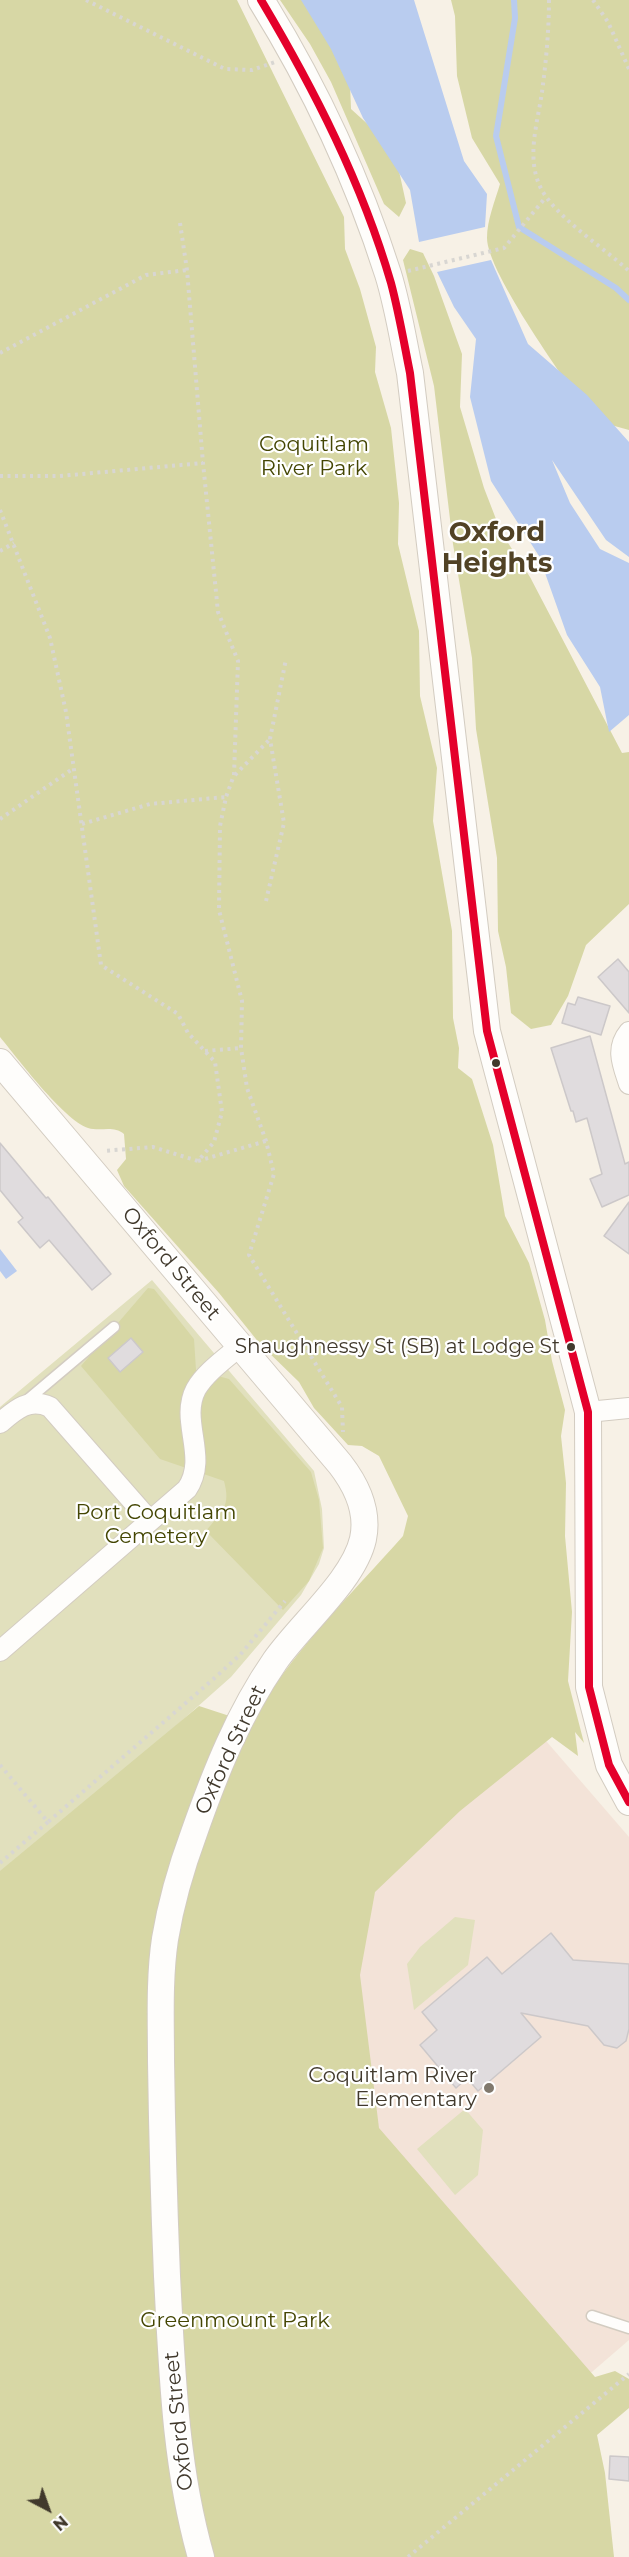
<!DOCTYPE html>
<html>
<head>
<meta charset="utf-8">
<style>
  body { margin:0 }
  #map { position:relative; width:629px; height:2557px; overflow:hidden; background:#f7f1e6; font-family:Montserrat,sans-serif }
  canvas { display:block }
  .north { position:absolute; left:18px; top:2479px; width:60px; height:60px; -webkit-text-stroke:4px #fff; paint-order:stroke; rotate:139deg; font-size:16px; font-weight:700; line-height:24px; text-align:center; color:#41392c }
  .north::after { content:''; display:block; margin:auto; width:21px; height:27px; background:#41392c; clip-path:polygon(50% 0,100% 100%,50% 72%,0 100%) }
</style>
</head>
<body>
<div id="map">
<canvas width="629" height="2557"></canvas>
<div class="north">N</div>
</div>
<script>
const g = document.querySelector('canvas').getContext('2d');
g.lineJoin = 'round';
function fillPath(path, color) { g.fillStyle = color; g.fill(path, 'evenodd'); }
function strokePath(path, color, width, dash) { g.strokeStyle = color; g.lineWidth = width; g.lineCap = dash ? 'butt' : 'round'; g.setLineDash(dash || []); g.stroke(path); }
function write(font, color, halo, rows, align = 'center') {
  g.font = font + ' Montserrat,sans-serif'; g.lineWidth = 4.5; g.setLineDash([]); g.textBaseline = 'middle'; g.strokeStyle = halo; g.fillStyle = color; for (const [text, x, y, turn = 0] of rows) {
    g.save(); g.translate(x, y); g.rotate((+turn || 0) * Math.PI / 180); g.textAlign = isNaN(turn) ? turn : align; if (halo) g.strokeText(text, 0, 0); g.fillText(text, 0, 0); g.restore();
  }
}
const education = new Path2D(`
  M528,1720l101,117v503l-80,69 -145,-158 -71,-343z`);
const green = new Path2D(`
  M152,1280l162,191 8,38 2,39 -5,16 -18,31 -70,82 -106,94 -125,101v-465z
  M455,1917l20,3 -7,45 -54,45 -7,-46 13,-17z
  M465,2109l18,21 -5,45 -23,20 -38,-46z`);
const forest = new Path2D(`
  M0,0h237l107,217 1,32 15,40 16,58 -1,25 16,56 8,75 -1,41 21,87 1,65 17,72 -4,53 19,110 1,87 6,30 -1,20 14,11 21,66 12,71 24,47 16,57 7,41 13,49 -4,26 5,47 -1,53 7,76 -4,69 16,62 -9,-11 3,24 -26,-19 -92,74 -85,81 -15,83 19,153 216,249 20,-6 14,8v29l-32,27 8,38 9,84h-614v-686l199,-165 52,17c40,-71 99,-127 152,-187l5,-20 -29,-60 -17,-10 -14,-1 -34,-37 -15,-26 -39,-38 -41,-51 -95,-107 -7,-16 9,-11 -2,-25c-11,-9 -23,-2 -36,-6 -25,-9 -70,-69 -88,-91z
  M280,0h29l40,57 2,52 43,39 12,55 -7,14 -15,-13 -53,-122 -21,-38z
  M451,0h178v430l-36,-10c-23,-33 -106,-147 -106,-182 0,-18 8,-37 13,-54l-28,-46 -15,-62 -2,-60z
  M410,249l13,4 11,23 28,78 -2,53 24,81 17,44 29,45 92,176 7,-1v152l-43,41 -18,51 -17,29 -20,4 -20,-16 -5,-46 -8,-36 -1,-73 -21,-129 -4,-71 -19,-114 -19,-158 -31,-126z
  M148,1288l6,1 40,50 2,31 33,9 82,93 8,28 4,48 -14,33 -26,29 -77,-79c16,-20 25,-24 18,-50l-64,-22 -79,-93z`);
const water = new Path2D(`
  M301,0h113l50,161 23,33 -2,33 -66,15 -9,-52 -47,-72 -32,-69z
  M491,260l37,84 59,51 42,47v115l-23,-17 -54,-80 18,43 30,46 29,14v152l-20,17 -9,-45 -33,-52 -28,-79 -48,-75 -21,-84 6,-58 -22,-32 -17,-35z
  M0,1249l17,22 -11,8 -6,-8z`);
const stream = new Path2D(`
  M514,0l1,18 -19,118 23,91 97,61 13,12`);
const building = new Path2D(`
  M618,959l11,13v41l-31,-36z
  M578,997l32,9 -9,29 -39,-12 6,-20 7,2z
  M590,1036l35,128 4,-2v33l-27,12 -12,-28 12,-5 -15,-56 -11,4 -3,-11h-2l-20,-63z
  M0,1143l46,55 2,-1 63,77 -19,16 -43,-50 -9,8 -22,-26 5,-4 -23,-28z
  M629,1202v52l-25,-18z
  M131,1338l12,14 -23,20 -12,-14z
  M551,1933l22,27 56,4v65l-3,12 -9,7 -13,-3 -16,-19 -67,-13 20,24 -63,54 -11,-13 -11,10 -36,-43 17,-15 -15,-18 65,-55 15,17z
  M610,2456l19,1v24l-20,-2z`);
const path = new Path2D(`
  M86,0l139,69 27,1 23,-8
  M549,0c0,30 -3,62 -7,92 -5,35 -19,74 5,106 20,27 57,50 82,73
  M593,0l15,22 21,47
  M180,223l7,47 16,193 15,149 20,49 -4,114 -8,22 -6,29 -1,84 23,91 -1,47 6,40 19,53 8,33 -25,81 93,152 1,25
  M408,271l96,-23 42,-51
  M0,353l146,-78 41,-5
  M0,476h60l143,-13
  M0,510l50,128 16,74 35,253 77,49 10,19 27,29 7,50 -8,30 -16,19 -45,-14 -50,4
  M0,551l14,-8
  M235,775l35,-36
  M0,819l74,-51
  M82,824l68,-20 76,-7
  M266,901l18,-78 -14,-84 16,-80
  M205,1051l36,-3
  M198,1161l68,-20
  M0,1765l48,57 162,-140 30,-27 45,-54
  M0,1863l48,-41
  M408,2557l221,-183`);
const service = new Path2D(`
  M25,1402l89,-75
  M592,2316l37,12`);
const minor = new Path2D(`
  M629,1032c-14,17 -6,33 0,52
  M588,1412l41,-4
  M0,1423c15,-13 29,-26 50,-16l100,114
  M0,1651l187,-162c22,-32 -8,-68 9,-100 10,-17 29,-30 44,-43`);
const tertiary = new Path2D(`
  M261,0c54,87 96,177 127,274 10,32 15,66 22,99l77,658 101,381 1,275 20,78 20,37
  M0,1062l340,402c17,22 29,47 23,75 -9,41 -63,86 -88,122 -36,52 -60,112 -81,172 -13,35 -23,70 -29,106 -6,40 -4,82 -4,122 1,72 3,143 6,215 5,94 8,190 34,281`);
const bus1 = new Path2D(`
  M261,0c53,89 101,183 130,283 8,30 13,60 19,90l77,658 101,381 1,275 20,78 20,37`);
const markers = [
  [496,1063,5,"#41392c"],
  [571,1347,5,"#41392c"],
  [489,2088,6,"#81796d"]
];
const busNames = [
  ["Shaughnessy St (SB) at Lodge St",560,1347]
];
const parkNames = [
  ["Coquitlam",314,445],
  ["River Park",314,469],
  ["Port Coquitlam",156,1513],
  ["Cemetery",156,1537],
  ["Greenmount Park",235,2321]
];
const streetNames = [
  ["Oxford Street",171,1264,50],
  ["Oxford Street",231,1750,-65],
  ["Oxford Street",179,2421,-96]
];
const poiNames = [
  ["Coquitlam River",477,2076],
  ["Elementary",477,2100]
];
const districtNames = [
  ["Oxford",497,533],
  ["Heights",497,564]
];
fillPath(education, '#f3e3d8');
fillPath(green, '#e1e0bd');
fillPath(forest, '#d7d7a5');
fillPath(water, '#b9ccef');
strokePath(stream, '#b9ccef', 6);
fillPath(building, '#e0dcde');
strokePath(building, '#ccc8c9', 1.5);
strokePath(service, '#d3ccc1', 13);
strokePath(minor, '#d3ccc1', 22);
strokePath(tertiary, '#d3ccc1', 28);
strokePath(path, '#d8d6d2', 4, [3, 4.5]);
strokePath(service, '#fefdfb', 10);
strokePath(minor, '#fefdfb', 20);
strokePath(tertiary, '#fefdfb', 26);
strokePath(bus1, '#e4002b', 8);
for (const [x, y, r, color] of markers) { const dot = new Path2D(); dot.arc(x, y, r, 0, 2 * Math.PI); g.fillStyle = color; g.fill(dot); strokePath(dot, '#fff', 2); }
write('20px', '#41392c', '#fff', busNames, 'right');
write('21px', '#444603', '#fff', parkNames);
write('21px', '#41392c', '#fff', streetNames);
write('21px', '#41392c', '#fff', poiNames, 'right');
write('bold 27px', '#514225', '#fff', districtNames);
</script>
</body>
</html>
